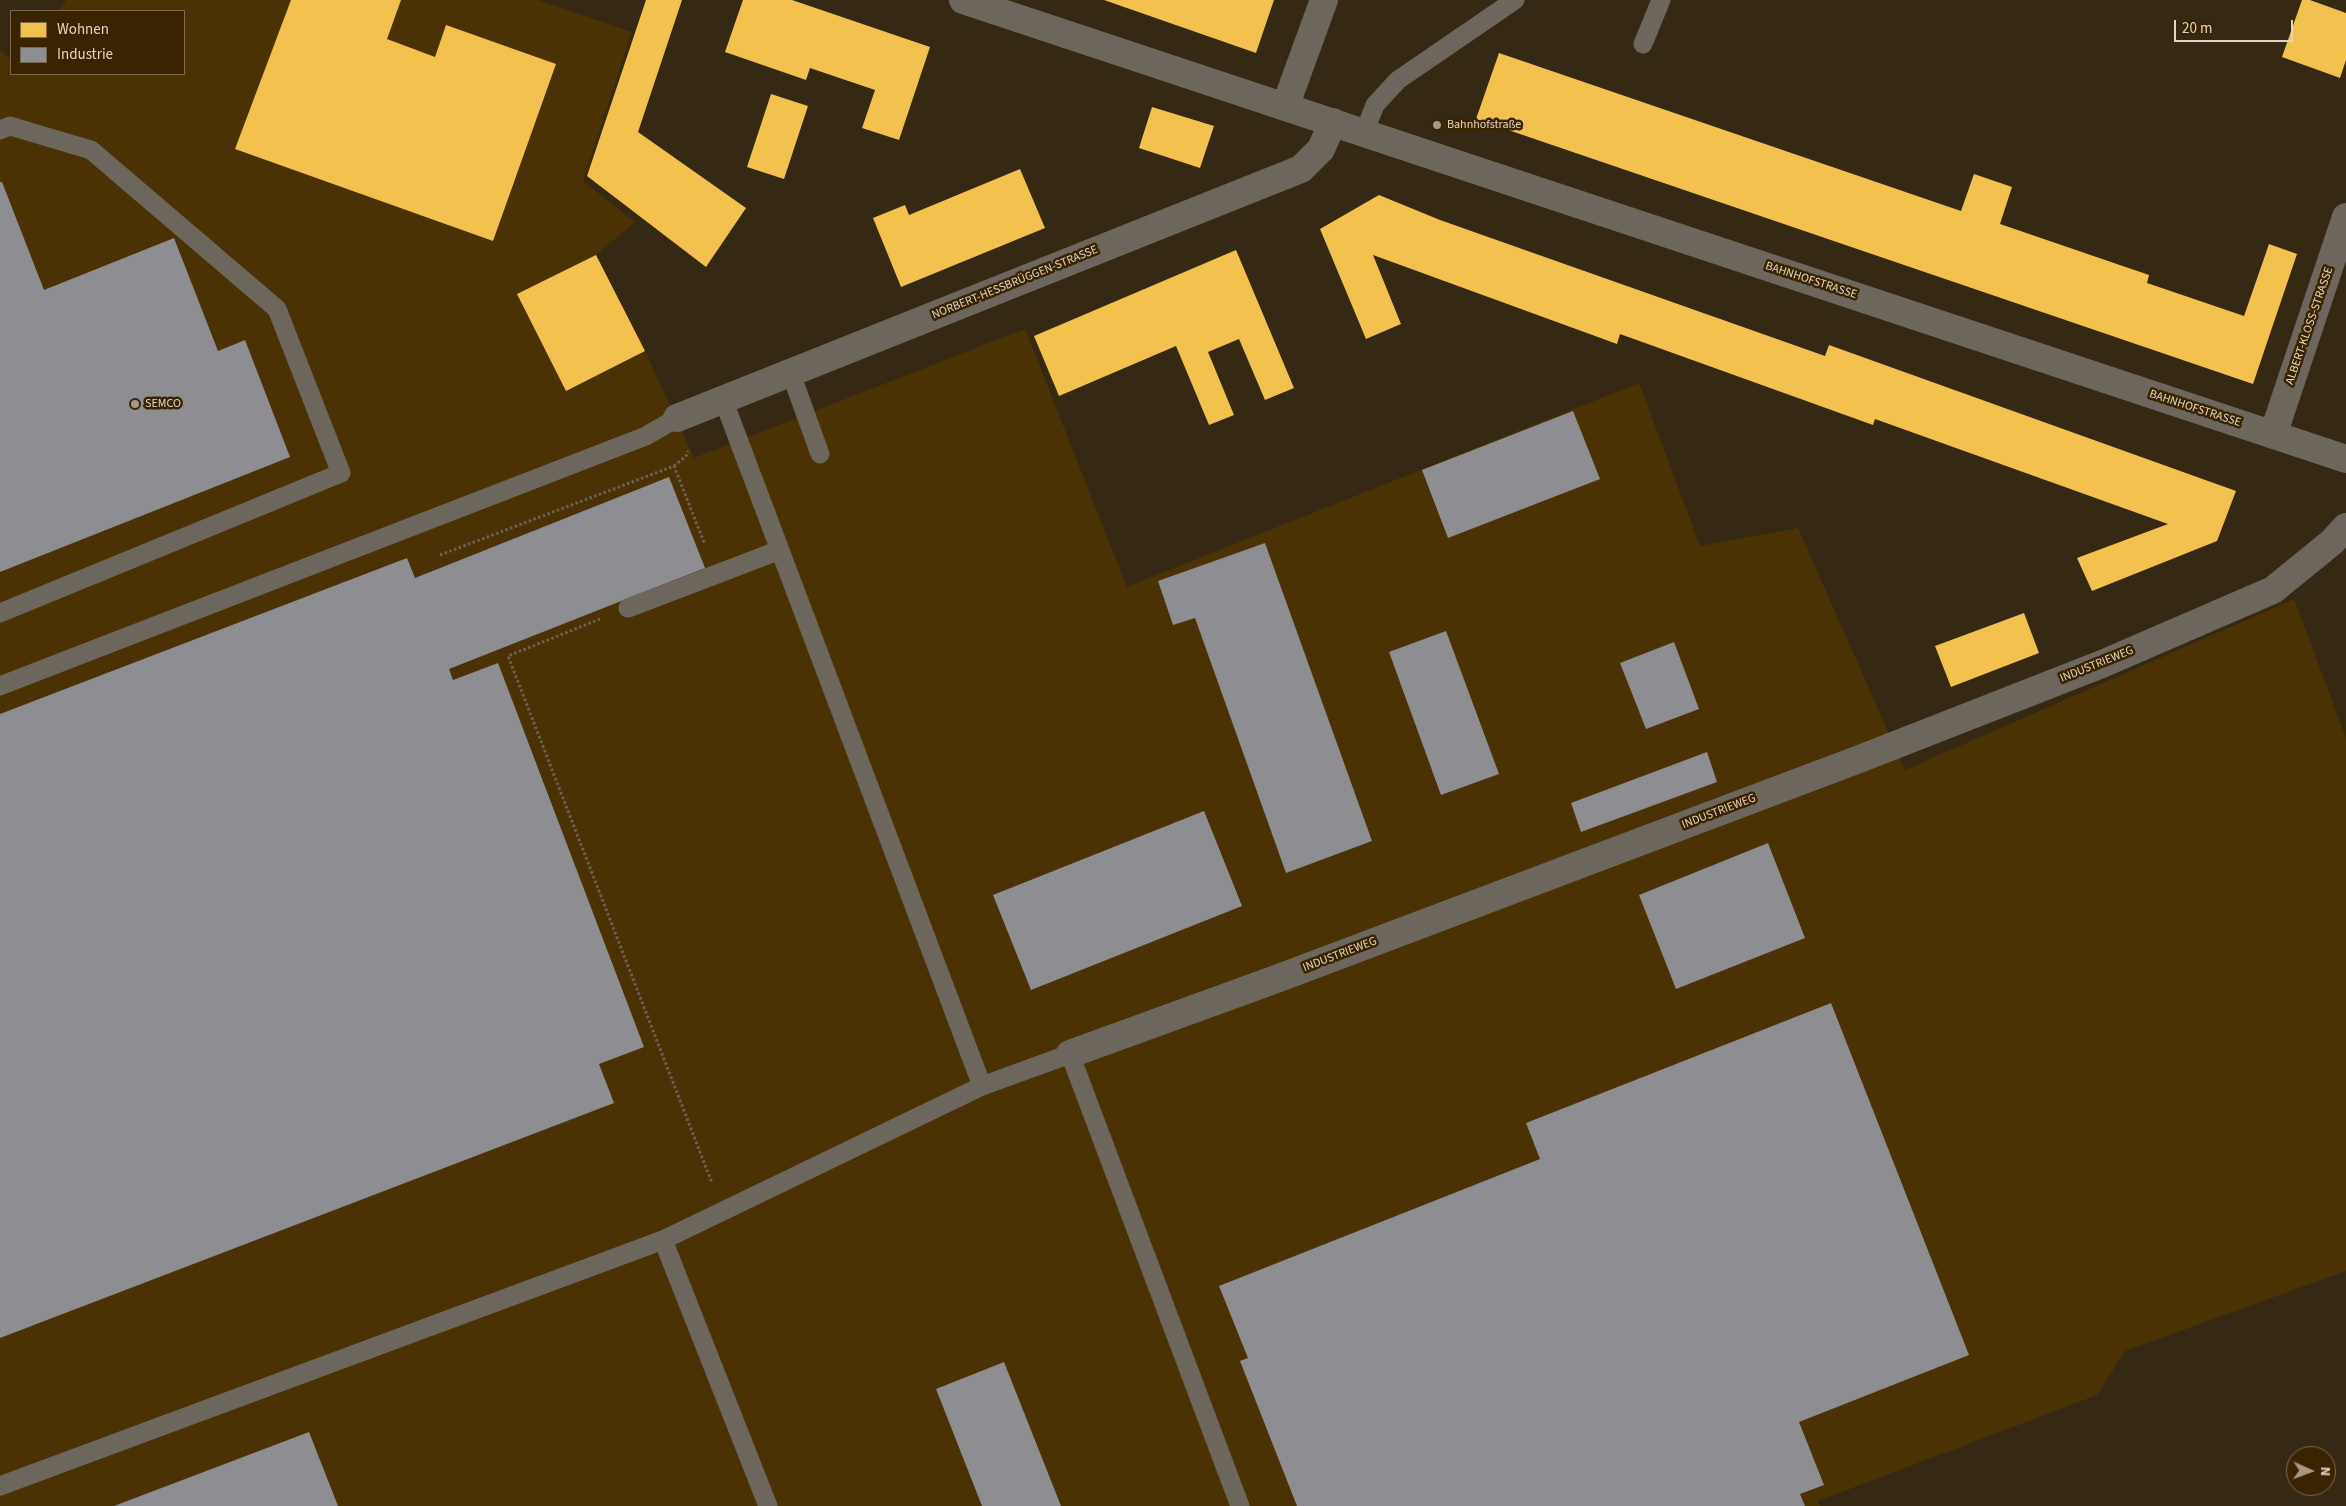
<!DOCTYPE html>
<html>
<head>
<meta charset="utf-8">
<style>
  body { margin:0 }
  #map { position:relative; width:2346px; height:1506px; overflow:hidden; background:#352914; font-family:"Source Sans 3",sans-serif }
  canvas { display:block }
  .legend { position:absolute; left:10px; top:10px; width:175px; height:65px; box-sizing:border-box; background:#392300; border:1px solid #7d6a4d; margin:0; padding:6px 9px; list-style:none; font-size:15px; color:#e2d4c0 }
  .legend li { display:flex; align-items:center; gap:10px; height:25px }
  .legend b { width:25px; border:1px solid #7d6a4d }
  .north { position:absolute; left:2286px; top:1446px; width:50px; height:50px; box-sizing:border-box; background:#392300; border:1px solid #7d6a4d; border-radius:50%; rotate:92deg; font-size:14px; font-weight:700; line-height:20px; text-align:center; color:#e2d4c0 }
  .north::after { content:''; display:block; margin:auto; width:18px; height:22px; background:#a59884; clip-path:polygon(50% 0,100% 100%,50% 72%,0 100%) }
  .scale { position:absolute; left:2174px; top:20px; width:119px; height:22px; box-sizing:border-box; border:2px solid #e2d4c0; border-top:0; padding-left:6px; font-size:15px; line-height:18px; white-space:nowrap; color:#e2d4c0; -webkit-text-stroke:4px #392300; paint-order:stroke }
</style>
</head>
<body>
<div id="map">
<canvas width="2346" height="1506"></canvas>
<ul class="legend">
<li><b style="height:14px;background:#f2c14e"></b>Wohnen</li>
<li><b style="height:14px;background:#8d8d92"></b>Industrie</li>
</ul>
<div class="north">N</div>
<div class="scale">20 m</div>
</div>
<script>
const g = document.querySelector('canvas').getContext('2d');
g.lineJoin = 'round';
function fillPath(path, color) { g.fillStyle = color; g.fill(path, 'evenodd'); }
function strokePath(path, color, width, dash) { g.strokeStyle = color; g.lineWidth = width; g.lineCap = dash ? 'butt' : 'round'; g.setLineDash(dash || []); g.stroke(path); }
function write(font, color, halo, rows, align = 'center') {
  g.font = font + ' "Source Sans 3",sans-serif'; g.lineWidth = 5; g.setLineDash([]); g.textBaseline = 'middle'; g.strokeStyle = halo; g.fillStyle = color; for (const [text, x, y, turn = 0] of rows) {
    g.save(); g.translate(x, y); g.rotate((+turn || 0) * Math.PI / 180); g.textAlign = isNaN(turn) ? turn : align; if (halo) g.strokeText(text, 0, 0); g.fillText(text, 0, 0); g.restore();
  }
}
const built = new Path2D(`
  M66,0h472l94,32 -49,149 52,41 -39,33 49,96 49,107 331,-129 102,258 512,-204 61,163 98,-18 107,242 389,-171 52,139v533l-221,80 -28,44 -279,106 2,5h-1820v-1456l11,9v15h173v-63h-125z`);
const homes = new Path2D(`
  M291,0h110l-14,39 48,18 11,-32 110,39 -63,177 -258,-92z
  M646,0h36l-44,132 108,76 -40,59 -119,-91z
  M743,0h49l138,47 -31,93 -37,-12 13,-38 -65,-22 -4,12 -81,-28z
  M1104,0h170l-18,53z
  M2302,0h8l36,13v47l-6,18 -58,-21z
  M1499,53l462,158 13,-37 38,13 -12,37 149,51 -2,8 97,33 25,-72 28,10 -44,130 -777,-265z
  M771,94l37,12 -24,73 -37,-12z
  M1152,107l62,19 -14,42 -61,-20z
  M1020,169l25,59 -144,59 -28,-69 32,-13 4,10z
  M1379,195l61,25 385,136 4,-11 407,146 -19,50 -125,50 -15,-33 91,-34 -293,-105 -2,6 -253,-91 -3,10 -244,-89 28,69 -35,15 -46,-110z
  M1236,250l58,138 -29,12 -26,-61 -31,13 26,63 -25,10 -33,-79 -117,50 -25,-60z
  M596,255l49,96 -79,40 -49,-97z
  M2024,613l15,40 -88,34 -16,-41z`);
const industry = new Path2D(`
  M0,182h2l42,108 130,-52 44,113 27,-11 45,117 -290,115z
  M1573,411l27,68 -152,59 -26,-68z
  M669,477l36,91 -256,101 4,11 45,-17 146,384 -45,17 15,39 -614,235v-624l407,-156 8,20z
  M1265,543l107,298 -86,32 -91,-255 -22,7 -15,-44z
  M1446,631l53,143 -58,21 -52,-143z
  M1674,642l25,67 -53,20 -26,-66z
  M1707,752l10,30 -136,50 -10,-29z
  M1204,811l38,95 -211,84 -38,-95z
  M1768,843l37,95 -129,51 -37,-94z
  M1831,1003l138,352 -170,67 25,63 -24,9 5,12h-508l-57,-145 8,-3 -29,-72 321,-127 -14,-36z
  M1004,1362l57,144h-79l-46,-117z
  M309,1432l29,74h-224z`);
const path = new Path2D(`
  M674,466l12,-10 2,-5
  M440,555l234,-89 31,79
  M600,619l-92,37 204,527`);
const lane = new Path2D(`
  M1643,44l18,-44
  M0,130l10,-4 81,24 186,159 64,164 -341,140
  M1364,133l11,-28 23,-25 117,-80
  M790,371l30,83
  M723,399l259,687
  M628,608l152,-58
  M0,686l646,-250 31,-18
  M663,1240l105,266
  M0,1486l663,-246 319,-154 88,-32 170,452`);
const street = new Path2D(`
  M963,0l1383,459
  M1285,107l39,-107
  M677,418l624,-249 20,-20 12,-27
  M2273,435l73,-218
  M1070,1054l209,-76 583,-220 240,-94 171,-74 59,-48 14,-15`);
const markers = [
  [1437,125,5,"#a59884"],
  [135,404,5,"#a59884"]
];
const poiNames = [
  ["Bahnhofstraße",1447,125],
  ["SEMCO",145,404]
];
const streetNames = [
  ["BAHNHOFSTRASSE",1811,281,18],
  ["NORBERT-HESSBRÜGGEN-STRASSE",1015,283,-22],
  ["ALBERT-KLOSS-STRASSE",2310,326,-71],
  ["BAHNHOFSTRASSE",2195,409,18],
  ["INDUSTRIEWEG",2097,665,-22],
  ["INDUSTRIEWEG",1719,812,-21],
  ["INDUSTRIEWEG",1340,955,-21]
];
fillPath(built, '#4b3204');
fillPath(homes, '#f2c14e');
fillPath(industry, '#8d8d92');
strokePath(path, '#696256', 3, [2.5, 2.5]);
strokePath(lane, '#6c665c', 19);
strokePath(street, '#6c665c', 28);
for (const [x, y, r, color] of markers) { const dot = new Path2D(); dot.arc(x, y, r, 0, 2 * Math.PI); g.fillStyle = color; g.fill(dot); strokePath(dot, '#392300', 2); }
write('12px', '#e2d4c0', '#392300', poiNames, 'left');
write('12px', '#e2d4c0', '#392300', streetNames);
</script>
</body>
</html>
